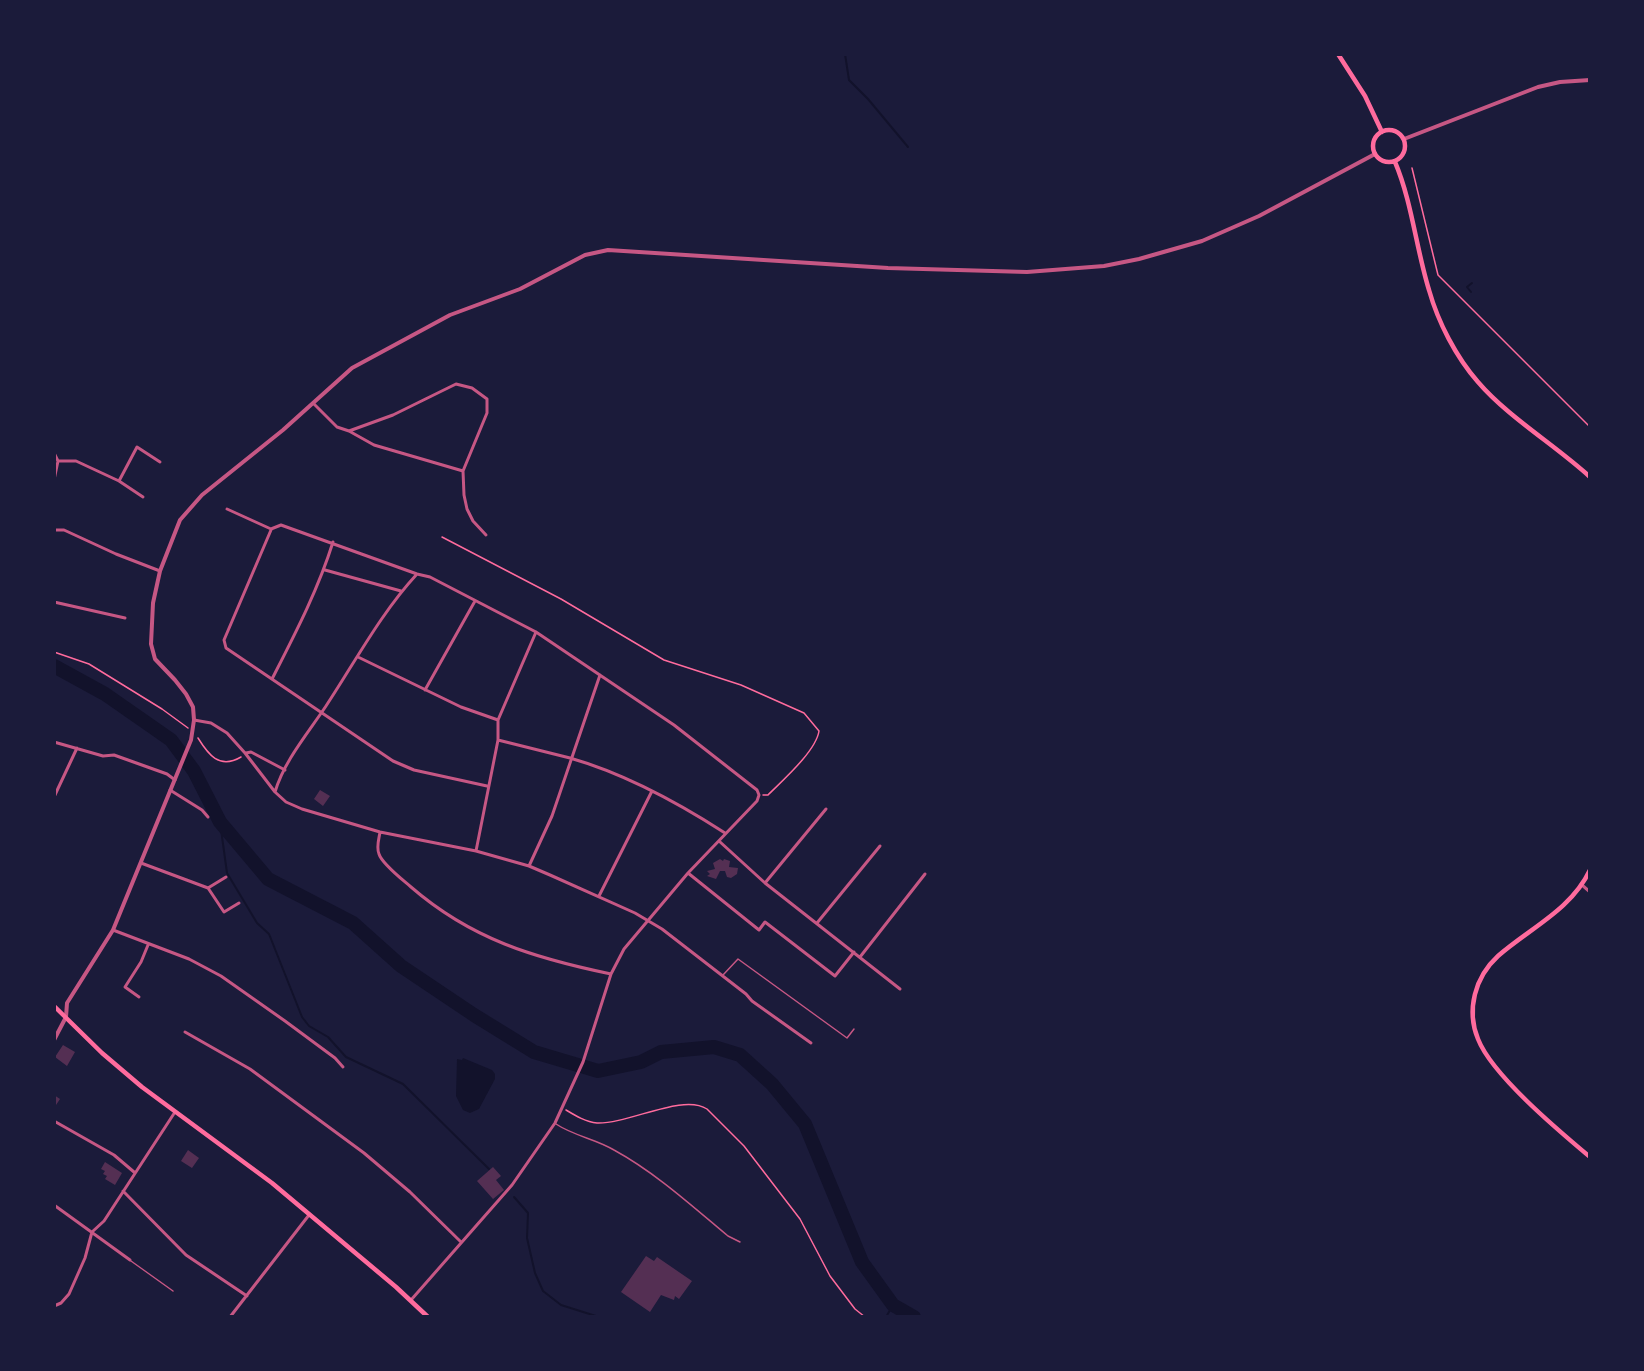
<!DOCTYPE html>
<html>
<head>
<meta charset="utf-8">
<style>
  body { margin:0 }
  #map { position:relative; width:1644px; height:1371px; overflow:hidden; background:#1b1b3a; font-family:Figtree,sans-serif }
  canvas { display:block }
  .frame { position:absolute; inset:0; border:56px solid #1b1b3a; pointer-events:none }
</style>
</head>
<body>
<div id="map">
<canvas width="1644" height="1371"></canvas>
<div class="frame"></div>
</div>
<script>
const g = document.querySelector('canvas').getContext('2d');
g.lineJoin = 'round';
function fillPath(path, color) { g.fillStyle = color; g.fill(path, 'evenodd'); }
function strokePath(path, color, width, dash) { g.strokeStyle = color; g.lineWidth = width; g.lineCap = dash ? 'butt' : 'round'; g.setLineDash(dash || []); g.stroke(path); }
const water = new Path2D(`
  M463,1058l29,12 3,4v5l-16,30 -9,4 -7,-3 -7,-14 1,-37 5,1z`);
const stream = new Path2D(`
  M845,54l4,26 19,19 40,48
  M1471,292l-4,-5 5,-4
  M220,822l7,51 30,50 12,11 33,83 7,9 19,11 18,20 57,27 86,85
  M514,1197l14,16 -1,25 8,35 8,18 18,14 38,12
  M886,1317l7,-12`);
const river = new Path2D(`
  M54,666l51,28 66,46 23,31 26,51 48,57 85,44 48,43 73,49 60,37 64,19 43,-9 20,-10 53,-5 26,8 32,29 33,40 57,138 31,43 21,12`);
const building = new Path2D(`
  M320,790l10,6 -7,10 -9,-7z
  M720,859l3,2 1,-2 6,2 -1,6 9,1 -1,6 -6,4 -4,-1 -2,-6h-5l-4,8 -9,-3 3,-2 -3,-3 8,-2 -2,-6z
  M63,1045l12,7 -8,14 -12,-9z
  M54,1095l6,4 -6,9z
  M188,1150l11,8 -7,10 -11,-7z
  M105,1162l17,11 -7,12 -10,-6 2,-3 -4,-2 2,-3 -4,-2z
  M493,1167l8,9 -5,4 8,10 -11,9 -16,-18z
  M646,1256l8,5 3,-4 35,24 -13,18 -4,-3 -1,4 -13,-5 -11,17 -29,-20z`);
const path = new Path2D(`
  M1412,168l26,107 152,152
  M442,537l119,62 103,61 77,25 63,28 15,18c-3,20 -36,49 -51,64h-5
  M54,652l35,12 73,45 26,19
  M198,738c10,16 21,32 43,19
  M566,1110c10,6 20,12 31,13 32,1 86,-30 110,-14l37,37 56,73 30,57 25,33 10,8`);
const service = new Path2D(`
  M723,975l15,-16 109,79 7,-9
  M556,1124c18,12 40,15 58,26 42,23 78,56 114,86l12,6
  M131,1261l42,30`);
const minor = new Path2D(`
  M313,403l24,24 12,4 25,14 89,26
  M349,431l44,-16 63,-31 16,4 15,11v14l-24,58 1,24 3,14 6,12 13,14
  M54,453l4,8 -4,19
  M58,461h18l43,20 24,16
  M119,481l18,-34 23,15
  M227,509l44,20 10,-4 136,49 13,3 106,55 138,93 83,65 2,5 -2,6 -69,72 -64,76 -13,25 -28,88 -28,61 -43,62 -101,115
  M54,530h10l52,24 44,17
  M271,530l-47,110 2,8 167,113 21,9 73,16
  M325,570l76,21
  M54,602l71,16
  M358,657l103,50 37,13
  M272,679c23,-45 46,-89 61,-137
  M425,690l50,-89
  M194,720l17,3 16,10 18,20 30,39 11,10 16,7 78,23 96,19 53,15 21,9 85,38 27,16 84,65 6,7 59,42
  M498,740c24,6 48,12 72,18 56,16 107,44 155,75
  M54,742l49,14 11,-1 53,19 8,6
  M246,753l5,-1 34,18
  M170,790l32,20 6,7
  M275,792c9,-31 33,-59 51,-86 29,-44 55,-93 91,-132
  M54,797l23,-49
  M380,832c-1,7 -4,15 -1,22 3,10 24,26 32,33 60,52 123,71 200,87
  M719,841l46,42 61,-74
  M476,851l22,-111v-20l38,-88
  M141,863l67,25 16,24 15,-9
  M529,866l23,-50 48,-141
  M688,873l71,57 6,-8 70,54 19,-24
  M765,883l135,106
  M1582,885l8,7
  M208,888l18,-11
  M599,896l53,-105
  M817,923l63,-77
  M113,930l76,29 32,17 64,45 50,37 8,9
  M860,957l65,-83
  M139,997l-14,-10 16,-25 7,-17
  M185,1032l65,37 114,84 46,39 51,50
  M54,1121l60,34 20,17
  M123,1191l63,64 61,41
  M54,1205l76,55
  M54,1306l7,-3 8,-9 16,-36 7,-26 12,-11 71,-109
  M230,1317l79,-102`);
const tertiary = new Path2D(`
  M1404,139l134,-52 22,-5 30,-2
  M54,1040l12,-23 1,-14 46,-73 78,-190 3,-20 -1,-13 -7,-13 -11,-14 -20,-21 -4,-15 2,-41 7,-32 20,-51 22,-25 81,-65 69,-62 98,-53 70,-26 65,-34 23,-5 280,18 139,4 77,-6 35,-7 63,-18 57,-25 116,-62`);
const secondary = new Path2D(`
  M1338,54l27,42 17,36
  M1373 146a16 16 0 1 1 32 0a16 16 0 1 1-32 0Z
  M1395,162c17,40 21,86 34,128 9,32 27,67 49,92 30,35 77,63 112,95
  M1590,870c-19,40 -60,58 -92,86 -23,21 -32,54 -20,83 14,36 81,92 112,118
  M54,1006l48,47 40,34 130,96 124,104 32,30`);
fillPath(water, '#12122b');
strokePath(stream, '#12122b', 2);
strokePath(river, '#12122b', 14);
fillPath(building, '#542f53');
strokePath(path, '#ff6b9d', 1.5);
strokePath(service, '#c65784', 1.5);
strokePath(minor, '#c65784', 3);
strokePath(tertiary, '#c65784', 4);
strokePath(secondary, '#ff6b9d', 4.5);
</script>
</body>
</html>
